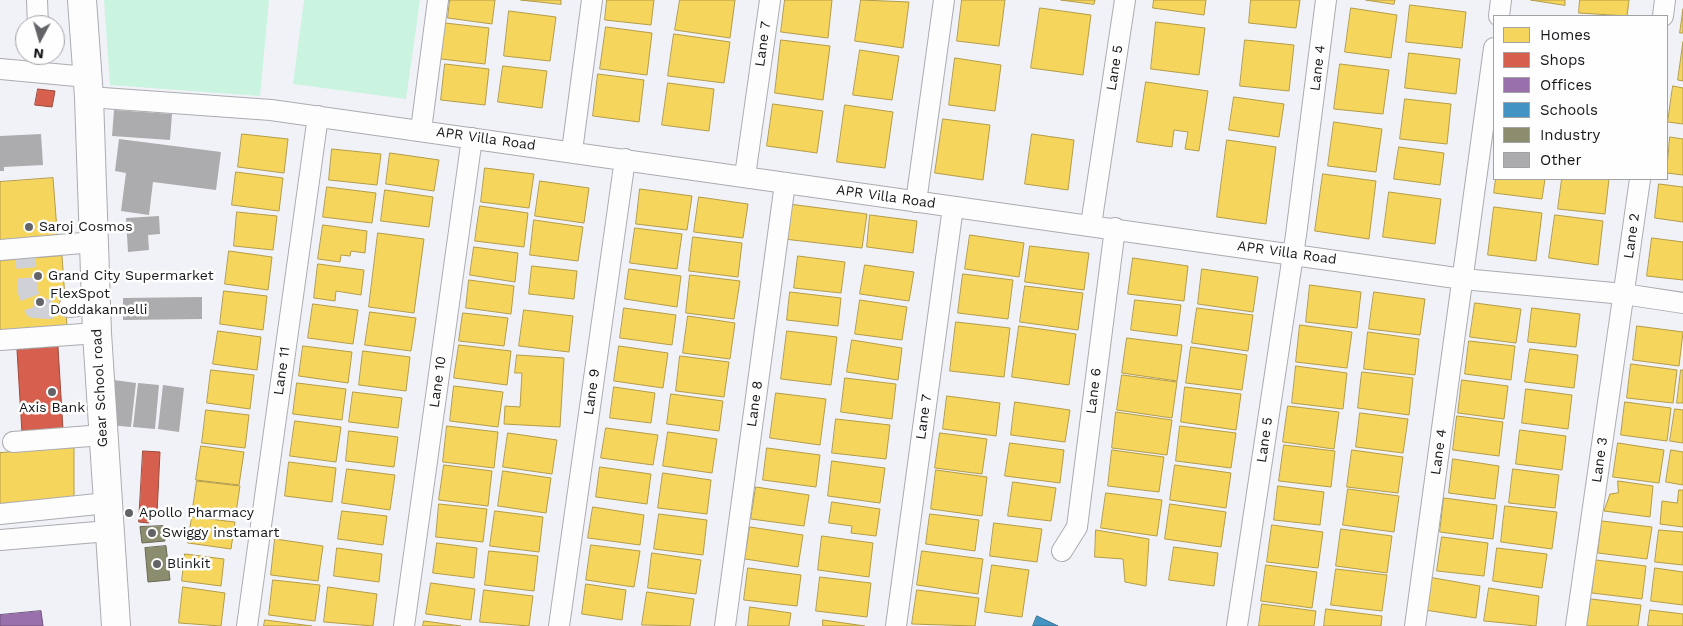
<!DOCTYPE html>
<html>
<head>
<meta charset="utf-8">
<style>
  body { margin:0 }
  #map { position:relative; width:1683px; height:626px; overflow:hidden; background:#f1f2f7; font-family:"Work Sans",sans-serif }
  canvas { display:block }
  .legend { position:absolute; left:1493px; top:15px; width:175px; height:165px; box-sizing:border-box; background:#fefefe; border:1px solid #a1a2a3; margin:0; padding:6px 9px; list-style:none; font-size:15px; color:#16171a }
  .legend li { display:flex; align-items:center; gap:10px; height:25px }
  .legend b { width:25px; border:1px solid #a1a2a3 }
  .north { position:absolute; left:15px; top:15px; width:50px; height:50px; box-sizing:border-box; background:#fefefe; border:1px solid #a1a2a3; border-radius:50%; rotate:186deg; font-size:14px; font-weight:700; line-height:20px; text-align:center; color:#16171a }
  .north::after { content:''; display:block; margin:auto; width:18px; height:22px; background:#636467; clip-path:polygon(50% 0,100% 100%,50% 72%,0 100%) }
</style>
</head>
<body>
<div id="map">
<canvas width="1683" height="626"></canvas>
<ul class="legend">
<li><b style="height:14px;background:#f6d55c"></b>Homes</li>
<li><b style="height:14px;background:#d6604d"></b>Shops</li>
<li><b style="height:14px;background:#9970ab"></b>Offices</li>
<li><b style="height:14px;background:#4393c3"></b>Schools</li>
<li><b style="height:14px;background:#8c8c6e"></b>Industry</li>
<li><b style="height:14px;background:#acacae"></b>Other</li>
</ul>
<div class="north">N</div>
</div>
<script>
const g = document.querySelector('canvas').getContext('2d');
g.lineJoin = 'round';
function fillPath(path, color) { g.fillStyle = color; g.fill(path, 'evenodd'); }
function strokePath(path, color, width, dash) { g.strokeStyle = color; g.lineWidth = width; g.lineCap = dash ? 'butt' : 'round'; g.setLineDash(dash || []); g.stroke(path); }
function write(font, color, halo, rows, align = 'center') {
  g.font = font + ' "Work Sans",sans-serif'; g.lineWidth = 5; g.setLineDash([]); g.textBaseline = 'middle'; g.strokeStyle = halo; g.fillStyle = color; for (const [text, x, y, turn = 0] of rows) {
    g.save(); g.translate(x, y); g.rotate((+turn || 0) * Math.PI / 180); g.textAlign = isNaN(turn) ? turn : align; if (halo) g.strokeText(text, 0, 0); g.fillText(text, 0, 0); g.restore();
  }
}
const green = new Path2D(`
  M104,0h165l-9,96 -150,-11z
  M304,0h116l-14,99 -113,-15z`);
const homes = new Path2D(`
  M450,0h45l-3,24 -44,-6z
  M521,0h40v4z
  M607,0h47l-3,25 -46,-5z
  M680,0h55l-5,38 -55,-8z
  M785,0h47l-4,38 -47,-6z
  M861,0l48,2 -6,46 -48,-7z
  M962,0h43l-6,46 -42,-5z
  M1061,0h34l-1,4z
  M1154,0h52l-2,15 -51,-7z
  M1251,0h49l-4,28 -47,-5z
  M1366,0h29l-1,4z
  M1531,0h34v5z
  M1580,0h49l-2,16 -48,-3z
  M1410,5l56,7 -4,36 -56,-6z
  M1040,8l51,7 -8,60 -52,-7z
  M1351,8l46,7 -6,43 -46,-6z
  M1683,9v24h-3z
  M509,11l47,6 -6,44 -46,-5z
  M1156,22l49,6 -6,47 -48,-6z
  M445,23l44,5 -4,36 -44,-5z
  M606,27l46,6 -5,42 -47,-6z
  M674,34l56,8 -6,41 -56,-7z
  M781,40l49,6 -7,54 -48,-7z
  M1245,40l49,5 -5,46 -49,-5z
  M1683,42v39l-5,-1z
  M860,50l39,6 -7,44 -39,-5z
  M1409,53l51,6 -4,35 -51,-6z
  M955,58l46,7 -6,46 -46,-6z
  M445,64l44,5 -4,36 -44,-5z
  M1340,64l49,6 -6,44 -49,-5z
  M503,66l44,5 -5,37 -44,-6z
  M598,74l46,6 -5,42 -46,-6z
  M1146,82l62,9 -9,60 -14,-2 3,-17 -14,-2 -2,17 -35,-5z
  M668,83l46,6 -5,42 -47,-6z
  M1673,86l10,2v36l-15,-2z
  M1234,97l50,7 -5,33 -50,-7z
  M1405,99l46,5 -4,40 -47,-5z
  M773,104l50,7 -6,42 -50,-7z
  M845,105l48,7 -8,56 -48,-6z
  M943,119l47,6 -7,55 -48,-7z
  M1334,122l48,7 -6,43 -48,-6z
  M242,134l46,5 -4,34 -46,-6z
  M1032,134l42,6 -6,50 -43,-6z
  M1670,137l13,2v36l-16,-2z
  M1227,140l49,7 -10,77 -49,-7z
  M1399,147l45,6 -4,32 -46,-6z
  M332,149l49,5 -4,31 -48,-5z
  M390,153l49,7 -5,31 -48,-7z
  M485,168l49,6 -5,34 -48,-6z
  M236,172l47,6 -4,33 -47,-6z
  M1323,174l53,7 -7,58 -54,-8z
  M53,178l5,65 -58,5v-66z
  M1496,179h49l-3,20 -48,-6z
  M1562,179h47l-4,35 -47,-5z
  M540,181l49,7 -5,35 -49,-7z
  M1659,184l24,3v35l-28,-4z
  M327,187l49,6 -4,30 -49,-6z
  M640,189l52,7 -5,34 -51,-6z
  M385,190l48,7 -4,30 -48,-6z
  M1389,192l52,7 -6,45 -52,-7z
  M699,197l49,7 -5,34 -49,-6z
  M789,204l78,10 -5,34 -78,-9z
  M480,206l48,7 -4,34 -49,-6z
  M1494,207l48,6 -6,48 -48,-6z
  M237,212l40,4 -4,34 -39,-4z
  M870,215l47,6 -4,32 -46,-6z
  M1555,215l48,6 -5,44 -49,-7z
  M534,220l49,7 -5,34 -48,-6z
  M323,225l44,6 -2,22 -14,-2 -1,5 -9,-1 -1,7 -22,-3z
  M635,228l47,6 -5,35 -47,-6z
  M378,233l46,6 -10,74 -45,-6z
  M970,235l54,8 -5,34 -54,-8z
  M693,237l49,6 -4,34 -49,-6z
  M1652,238l31,4v38l-36,-4z
  M1030,246l59,7 -5,37 -59,-8z
  M474,247l44,6 -3,29 -45,-7z
  M229,251l43,6 -4,33 -43,-6z
  M62,256l5,70 -67,6v-71z
  M798,256l47,6 -4,31 -47,-5z
  M1133,258l55,8 -4,35 -56,-7z
  M318,264l46,6 -3,25 -25,-4 -1,10 -21,-3z
  M865,265l49,7 -5,29 -49,-7z
  M532,266l45,5 -3,28 -45,-5z
  M629,269l52,7 -4,31 -52,-8z
  M1202,269l56,8 -5,35 -55,-8z
  M963,274l50,6 -5,39 -50,-6z
  M690,275l50,6 -6,38 -48,-6z
  M469,280l45,6 -3,28 -45,-6z
  M1310,285l51,7 -4,36 -51,-6z
  M1025,286l58,7 -5,37 -58,-8z
  M224,291l43,5 -4,34 -43,-6z
  M790,292l51,6 -3,28 -51,-6z
  M1374,292l51,7 -5,36 -51,-6z
  M860,300l47,7 -5,33 -47,-6z
  M1135,300l46,5 -4,31 -46,-6z
  M1475,303l46,6 -5,34 -46,-6z
  M313,304l45,6 -5,34 -45,-6z
  M624,308l52,7 -4,30 -52,-7z
  M1197,308l56,7 -5,36 -56,-8z
  M1532,308l48,6 -4,33 -48,-5z
  M524,310l49,6 -4,36 -50,-6z
  M370,312l46,6 -5,33 -46,-6z
  M463,313l45,5 -4,28 -45,-5z
  M688,316l47,7 -5,36 -47,-6z
  M956,322l54,6 -6,49 -54,-6z
  M1300,325l52,7 -5,36 -51,-6z
  M1019,326l57,8 -7,51 -57,-8z
  M1637,326l46,6 -4,34 -46,-6z
  M218,331l43,6 -4,33 -44,-6z
  M787,331l50,6 -6,48 -50,-6z
  M1368,332l51,7 -4,36 -51,-6z
  M1127,338l55,7 -5,36 -55,-8z
  M852,340l50,8 -4,32 -51,-8z
  M1469,341l46,5 -4,34 -46,-6z
  M459,345l52,6 -4,34 -53,-7z
  M303,346l49,6 -4,31 -49,-7z
  M619,346l49,7 -5,35 -49,-7z
  M1191,347l56,8 -5,35 -56,-7z
  M1530,349l48,6 -4,33 -49,-6z
  M363,351l47,6 -4,34 -47,-6z
  M517,355l47,3 -4,69 -56,-3 1,-18 15,1 2,-34h-7z
  M680,356l49,6 -5,35 -48,-6z
  M1631,364l46,6 -4,33 -46,-5z
  M1296,366l51,7 -4,36 -51,-6z
  M211,370l43,5 -4,34 -43,-6z
  M1681,370h2v33h-6z
  M1362,372l51,6 -4,37 -51,-7z
  M1122,375l55,7 -5,36 -55,-8z
  M845,378l51,6 -4,35 -51,-7z
  M1462,380l46,6 -4,33 -46,-6z
  M297,383l49,6 -4,31 -49,-6z
  M454,386l49,6 -5,35 -48,-6z
  M614,387l41,6 -4,30 -41,-5z
  M1185,387l56,7 -5,36 -55,-8z
  M1526,389l46,6 -4,34 -46,-6z
  M353,392l49,6 -4,30 -49,-6z
  M776,393l50,6 -6,46 -50,-7z
  M671,394l52,7 -4,30 -52,-7z
  M947,396l53,7 -4,33 -53,-7z
  M1015,402l55,8 -5,32 -54,-7z
  M1625,402l46,6 -4,33 -46,-6z
  M1288,406l51,6 -5,37 -51,-7z
  M1675,409l8,1v33l-13,-2z
  M206,410l43,5 -4,33 -43,-5z
  M1116,412l56,8 -5,35 -55,-7z
  M1360,413l48,6 -5,34 -47,-6z
  M1457,416l46,6 -4,34 -46,-6z
  M836,419l54,6 -4,34 -54,-6z
  M295,421l46,6 -5,35 -46,-6z
  M447,426l51,6 -4,36 -51,-6z
  M1180,426l56,7 -5,35 -55,-7z
  M606,428l52,7 -5,30 -52,-7z
  M1520,430l46,6 -4,34 -46,-6z
  M349,431l49,6 -4,30 -48,-6z
  M668,432l49,7 -5,34 -49,-7z
  M508,433l49,7 -5,34 -49,-7z
  M940,433l47,6 -5,35 -47,-6z
  M1010,443l54,7 -4,33 -55,-7z
  M1618,443l46,7 -5,33 -46,-6z
  M1284,445l51,6 -4,36 -52,-6z
  M201,446l43,6 -5,33 -43,-5z
  M74,448v53l-74,7v-55z
  M767,448l53,7 -4,32 -53,-7z
  M1112,450l52,7 -5,35 -51,-6z
  M1352,450l51,7 -5,36 -51,-6z
  M1671,450l12,2v33l-17,-3z
  M1453,459l46,7 -4,33 -46,-6z
  M832,461l53,7 -5,35 -52,-7z
  M289,462l47,6 -4,34 -47,-6z
  M444,465l48,6 -4,35 -49,-6z
  M1175,465l56,8 -5,35 -56,-8z
  M600,467l51,7 -4,30 -51,-7z
  M347,469l48,6 -5,35 -48,-7z
  M1513,469l46,6 -4,33 -46,-5z
  M936,470l51,7 -5,39 -51,-7z
  M503,471l48,7 -5,35 -48,-7z
  M663,473l48,7 -4,34 -49,-6z
  M197,481l43,5 -5,33 -43,-5z
  M1618,481l35,5 -3,31 -46,-6 6,-17 8,-1z
  M1013,482l43,6 -5,33 -43,-5z
  M1278,486l46,6 -4,33 -46,-5z
  M756,487l53,8 -5,31 -53,-7z
  M1348,489l51,7 -5,36 -51,-7z
  M1679,490h4v37l-23,-3 2,-23 15,2z
  M1106,493l56,7 -5,36 -56,-8z
  M1444,498l53,7 -4,34 -53,-7z
  M832,502l48,7 -4,27 -25,-3 1,-7 -23,-3z
  M439,504l48,5 -4,33 -47,-5z
  M1170,504l56,8 -5,35 -56,-8z
  M1505,506l52,6 -5,37 -51,-7z
  M593,507l51,8 -4,30 -52,-7z
  M342,511l45,5 -4,29 -45,-6z
  M495,511l48,6 -4,35 -49,-6z
  M659,514l48,6 -4,35 -49,-6z
  M930,514l49,6 -4,31 -49,-7z
  M192,517l43,5 -4,27 -43,-6z
  M1602,521l50,6 -5,32 -49,-6z
  M994,523l48,6 -5,33 -47,-6z
  M1272,525l51,7 -5,36 -51,-6z
  M750,527l53,8 -5,32 -53,-8z
  M1341,529l51,7 -5,37 -51,-7z
  M1096,530l53,9 -3,47 -21,-4 -2,-23 -28,-2z
  M1659,530l24,2v33l-28,-3z
  M822,536l51,7 -4,34 -51,-7z
  M1442,537l46,6 -4,33 -47,-5z
  M275,539l48,7 -5,35 -47,-6z
  M437,543l40,5 -3,30 -41,-5z
  M591,545l49,6 -6,36 -48,-7z
  M1174,547l44,6 -4,33 -45,-6z
  M337,548l45,6 -3,28 -45,-6z
  M1497,548l50,6 -5,34 -49,-7z
  M489,551l49,5 -4,35 -49,-6z
  M922,551l61,8 -5,35 -61,-9z
  M652,553l49,7 -5,34 -48,-6z
  M185,554l39,5 -3,27 -39,-5z
  M1596,560l50,6 -4,33 -50,-6z
  M992,565l37,5 -7,47 -37,-5z
  M1266,565l51,7 -5,36 -51,-7z
  M748,568l53,7 -4,31 -53,-6z
  M1655,568l28,4v33l-32,-4z
  M1336,569l51,6 -5,36 -51,-6z
  M820,577l51,6 -4,34 -51,-6z
  M1428,577l52,9 -4,32 -51,-8z
  M273,580l47,5 -5,36 -46,-6z
  M431,583l44,6 -4,31 -45,-6z
  M586,584l40,6 -4,30 -40,-6z
  M183,587l42,6 -4,33 -42,-3z
  M328,587l49,7 -4,32 -49,-4z
  M1489,588l50,8 -3,30 -52,-5z
  M484,590l49,6 -4,30 -49,-4z
  M917,590l62,8 -4,28 -63,-2z
  M647,592l47,7 -4,27 -48,-1z
  M1591,599l50,6 -3,21h-51z
  M1262,604l54,7 -2,15h-55z
  M750,607l41,6 -2,13h-41z
  M1326,609l56,7 -1,10h-57z
  M1650,610l33,4v12h-35z
  M265,620l47,6h-48z
  M823,620l42,6h-42z
  M424,621l37,5h-38z`);
const shops = new Path2D(`
  M38,89l17,2 -3,16 -17,-2z
  M58,347l5,83 -41,3 -5,-83z
  M143,451l17,1 -3,62h-8v9l-10,-1z`);
const offices = new Path2D(`
  M41,611l2,15h-43v-11z`);
const schools = new Path2D(`
  M1037,616l21,10h-25z`);
const industry = new Path2D(`
  M163,526l2,15 -23,2 -2,-16z
  M166,546l4,34 -22,2 -3,-34z`);
const building = new Path2D(`
  M114,110l58,4 -2,26 -58,-4z
  M41,134l2,31 -39,2v4h-4v-35z
  M119,139l102,13 -5,38 -63,-8 -4,33 -28,-4 5,-38 -11,-2z
  M159,216l1,18 -12,1 1,15 -21,2 -2,-34z
  M202,297v22l-79,1v-22z
  M114,380l22,3 -5,44 -22,-2z
  M138,383l21,2 -4,44 -22,-2z
  M163,385l21,3 -5,44 -21,-3z`);
const minorTunnel = new Path2D(`
  M25,248l3,44 6,16 14,1 21,-2`);
const minor = new Path2D(`
  M37,0l1,25
  M1499,16l2,-16
  M1663,16l2,-16
  M0,69l87,8
  M89,97l182,13 1192,169 161,15 59,9
  M421,130l17,-130
  M572,151l20,-151
  M745,176l25,-176
  M916,202l28,-202
  M1091,225l34,-225
  M0,250l94,-8
  M69,307l27,-3
  M0,340l97,-7
  M13,442l90,-7
  M0,514l107,-11
  M0,540l109,-9
  M1062,551l15,-24 38,-299
  M247,626l71,-510
  M404,626l68,-488
  M559,626l66,-467
  M725,626l60,-443
  M896,626l57,-419
  M1237,626l59,-391 30,-235
  M1415,626l79,-578
  M1576,626l64,-447`);
const secondary = new Path2D(`
  M82,0l7,97 8,236 19,293`);
const markers = [
  [29,227,5,"#636467"],
  [38,276,5,"#636467"],
  [40,302,5,"#636467"],
  [52,392,5,"#636467"],
  [129,513,5,"#636467"],
  [152,533,5,"#636467"],
  [157,564,5,"#636467"]
];
const streetNames = [
  ["Lane 7",763,44,-82],
  ["Lane 5",1115,68,-81],
  ["Lane 4",1318,68,-83],
  ["APR Villa Road",486,139,8],
  ["APR Villa Road",886,197,8],
  ["Lane 2",1632,236,-82],
  ["APR Villa Road",1287,253,8],
  ["Lane 11",282,371,-82],
  ["Lane 10",438,382,-82],
  ["Gear School road",100,388,-93],
  ["Lane 6",1094,391,-83],
  ["Lane 9",592,392,-82],
  ["Lane 8",755,404,-82],
  ["Lane 7",924,417,-82],
  ["Lane 5",1265,440,-82],
  ["Lane 4",1439,452,-82],
  ["Lane 3",1600,460,-82]
];
const poiNames = [
  ["Saroj Cosmos",39,227],
  ["Grand City Supermarket",48,276],
  ["FlexSpot",50,294],
  ["Doddakannelli",50,310],
  ["Axis Bank",52,408,"center"],
  ["Apollo Pharmacy",139,513],
  ["Swiggy instamart",162,533],
  ["Blinkit",167,564]
];
fillPath(green, '#caf4e0');
fillPath(homes, '#f6d55c');
strokePath(homes, '#b39c48', 1);
fillPath(shops, '#d6604d');
strokePath(shops, '#9c4a3e', 1);
fillPath(offices, '#9970ab');
strokePath(offices, '#725580', 1);
fillPath(schools, '#4393c3');
strokePath(schools, '#366e90', 1);
fillPath(industry, '#8c8c6e');
strokePath(industry, '#696955', 1);
fillPath(building, '#acacae');
strokePath(minorTunnel, '#d0d1d6', 20, [20, 10]);
strokePath(minor, '#abacb0', 22);
strokePath(secondary, '#abacb0', 30);
strokePath(minor, '#fdfdfe', 20);
strokePath(secondary, '#fdfdfe', 28);
for (const [x, y, r, color] of markers) { const dot = new Path2D(); dot.arc(x, y, r, 0, 2 * Math.PI); g.fillStyle = color; g.fill(dot); strokePath(dot, '#fefefe', 2); }
write('14px', '#16171a', '#fefefe', streetNames);
write('14px', '#16171a', '#fefefe', poiNames, 'left');
</script>
</body>
</html>
